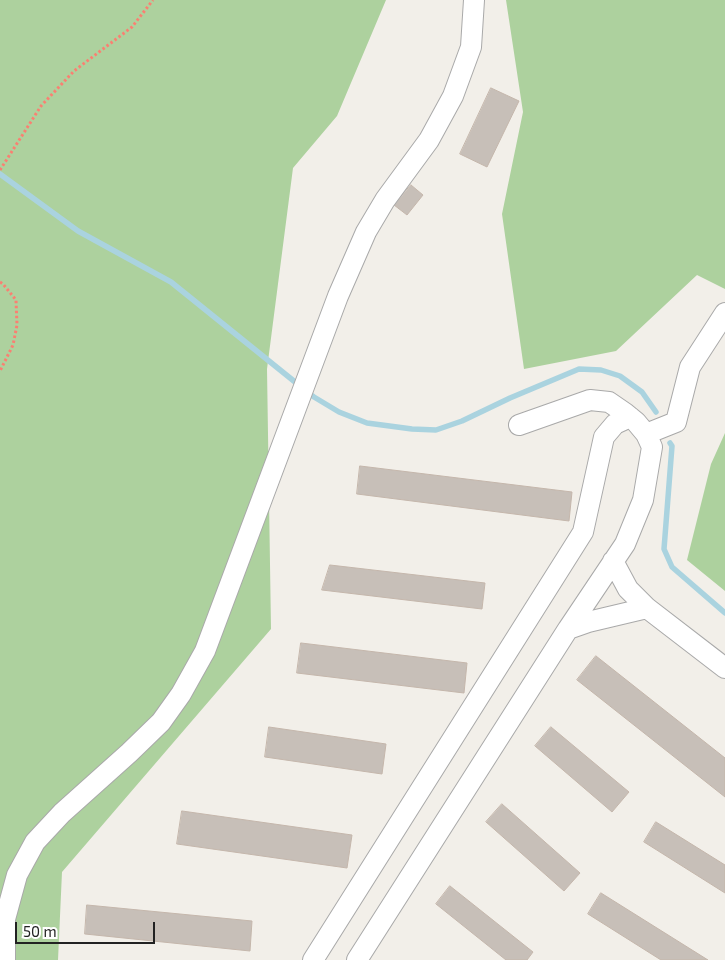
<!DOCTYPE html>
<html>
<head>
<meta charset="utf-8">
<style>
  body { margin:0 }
  #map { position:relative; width:725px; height:960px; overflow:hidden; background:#f2efe9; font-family:"Exo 2",sans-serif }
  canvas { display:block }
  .scale { position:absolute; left:15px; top:922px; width:140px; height:22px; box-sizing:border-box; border:2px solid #222; border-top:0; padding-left:6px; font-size:15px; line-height:18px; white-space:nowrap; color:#222; -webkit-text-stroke:4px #fff; paint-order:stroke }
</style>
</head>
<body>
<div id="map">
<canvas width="725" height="960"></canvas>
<div class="scale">50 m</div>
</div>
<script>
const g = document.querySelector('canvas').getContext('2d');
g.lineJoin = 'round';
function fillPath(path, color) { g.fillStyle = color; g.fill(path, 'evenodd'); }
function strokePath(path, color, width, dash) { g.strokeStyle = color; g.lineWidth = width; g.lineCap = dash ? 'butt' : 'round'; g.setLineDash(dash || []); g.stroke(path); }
const forest = new Path2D(`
  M0,0h386l-49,116 -44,52 -26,201 4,260 -209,243 -4,88h-58z
  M506,0h219v289l-28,-14 -81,76 -92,18 -22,-155 21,-102z
  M725,433v158l-38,-31 24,-96z`);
const stream = new Path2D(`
  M0,174l78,57 93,51 129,104
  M307,392l7,5 25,15 28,11 45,6 24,1 26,-9 48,-23 69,-29 22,1 19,6 22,16 14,20
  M670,443l2,3 -8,103 8,18 53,46`);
const building = new Path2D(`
  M491,88l28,13 -32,66 -27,-13z
  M411,185l12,10 -16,20 -13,-10z
  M360,466l212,26 -3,29 -212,-27z
  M330,565l155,18 -3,26 -160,-19z
  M301,643l166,20 -3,30 -167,-20z
  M596,656l129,102v39l-148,-117z
  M269,727l117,17 -4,30 -117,-17z
  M551,727l78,65 -17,20 -77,-66z
  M502,804l78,69 -16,18 -78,-69z
  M182,811l170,24 -5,33 -170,-24z
  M656,822l69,43v28l-81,-51z
  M450,886l83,66 -6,8h-21l-70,-56z
  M601,893l107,67h-47l-73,-46z
  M87,905l165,16 -2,30 -165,-17z`);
const path = new Path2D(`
  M0,170l41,-64 33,-35 58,-44 21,-27
  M0,282l3,2 13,16 1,25 -4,20 -13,26`);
const minor = new Path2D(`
  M519,425l71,-25 19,2 16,11 11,9 10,12 6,13 -9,53 -18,44 -57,85 20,-7 59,-14
  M646,434l30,-12 14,-55 35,-54
  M613,561l15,28 19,19 78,60
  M5,960v-41l12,-44 18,-33 27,-29 67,-60 32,-31 20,-28 24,-43 133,-355 28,-64 19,-32 44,-60 24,-44 18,-49 3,-47
  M313,960l270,-428 21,-95 11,-13 15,-7
  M357,960l211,-331`);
fillPath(forest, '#add19e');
strokePath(stream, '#aad3df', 5.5);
fillPath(building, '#c7bfb8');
strokePath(building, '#c4b6ab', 1);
strokePath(minor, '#a9a9a9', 22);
strokePath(path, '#fa8072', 3, [2.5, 2.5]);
strokePath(minor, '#fff', 20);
</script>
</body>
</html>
